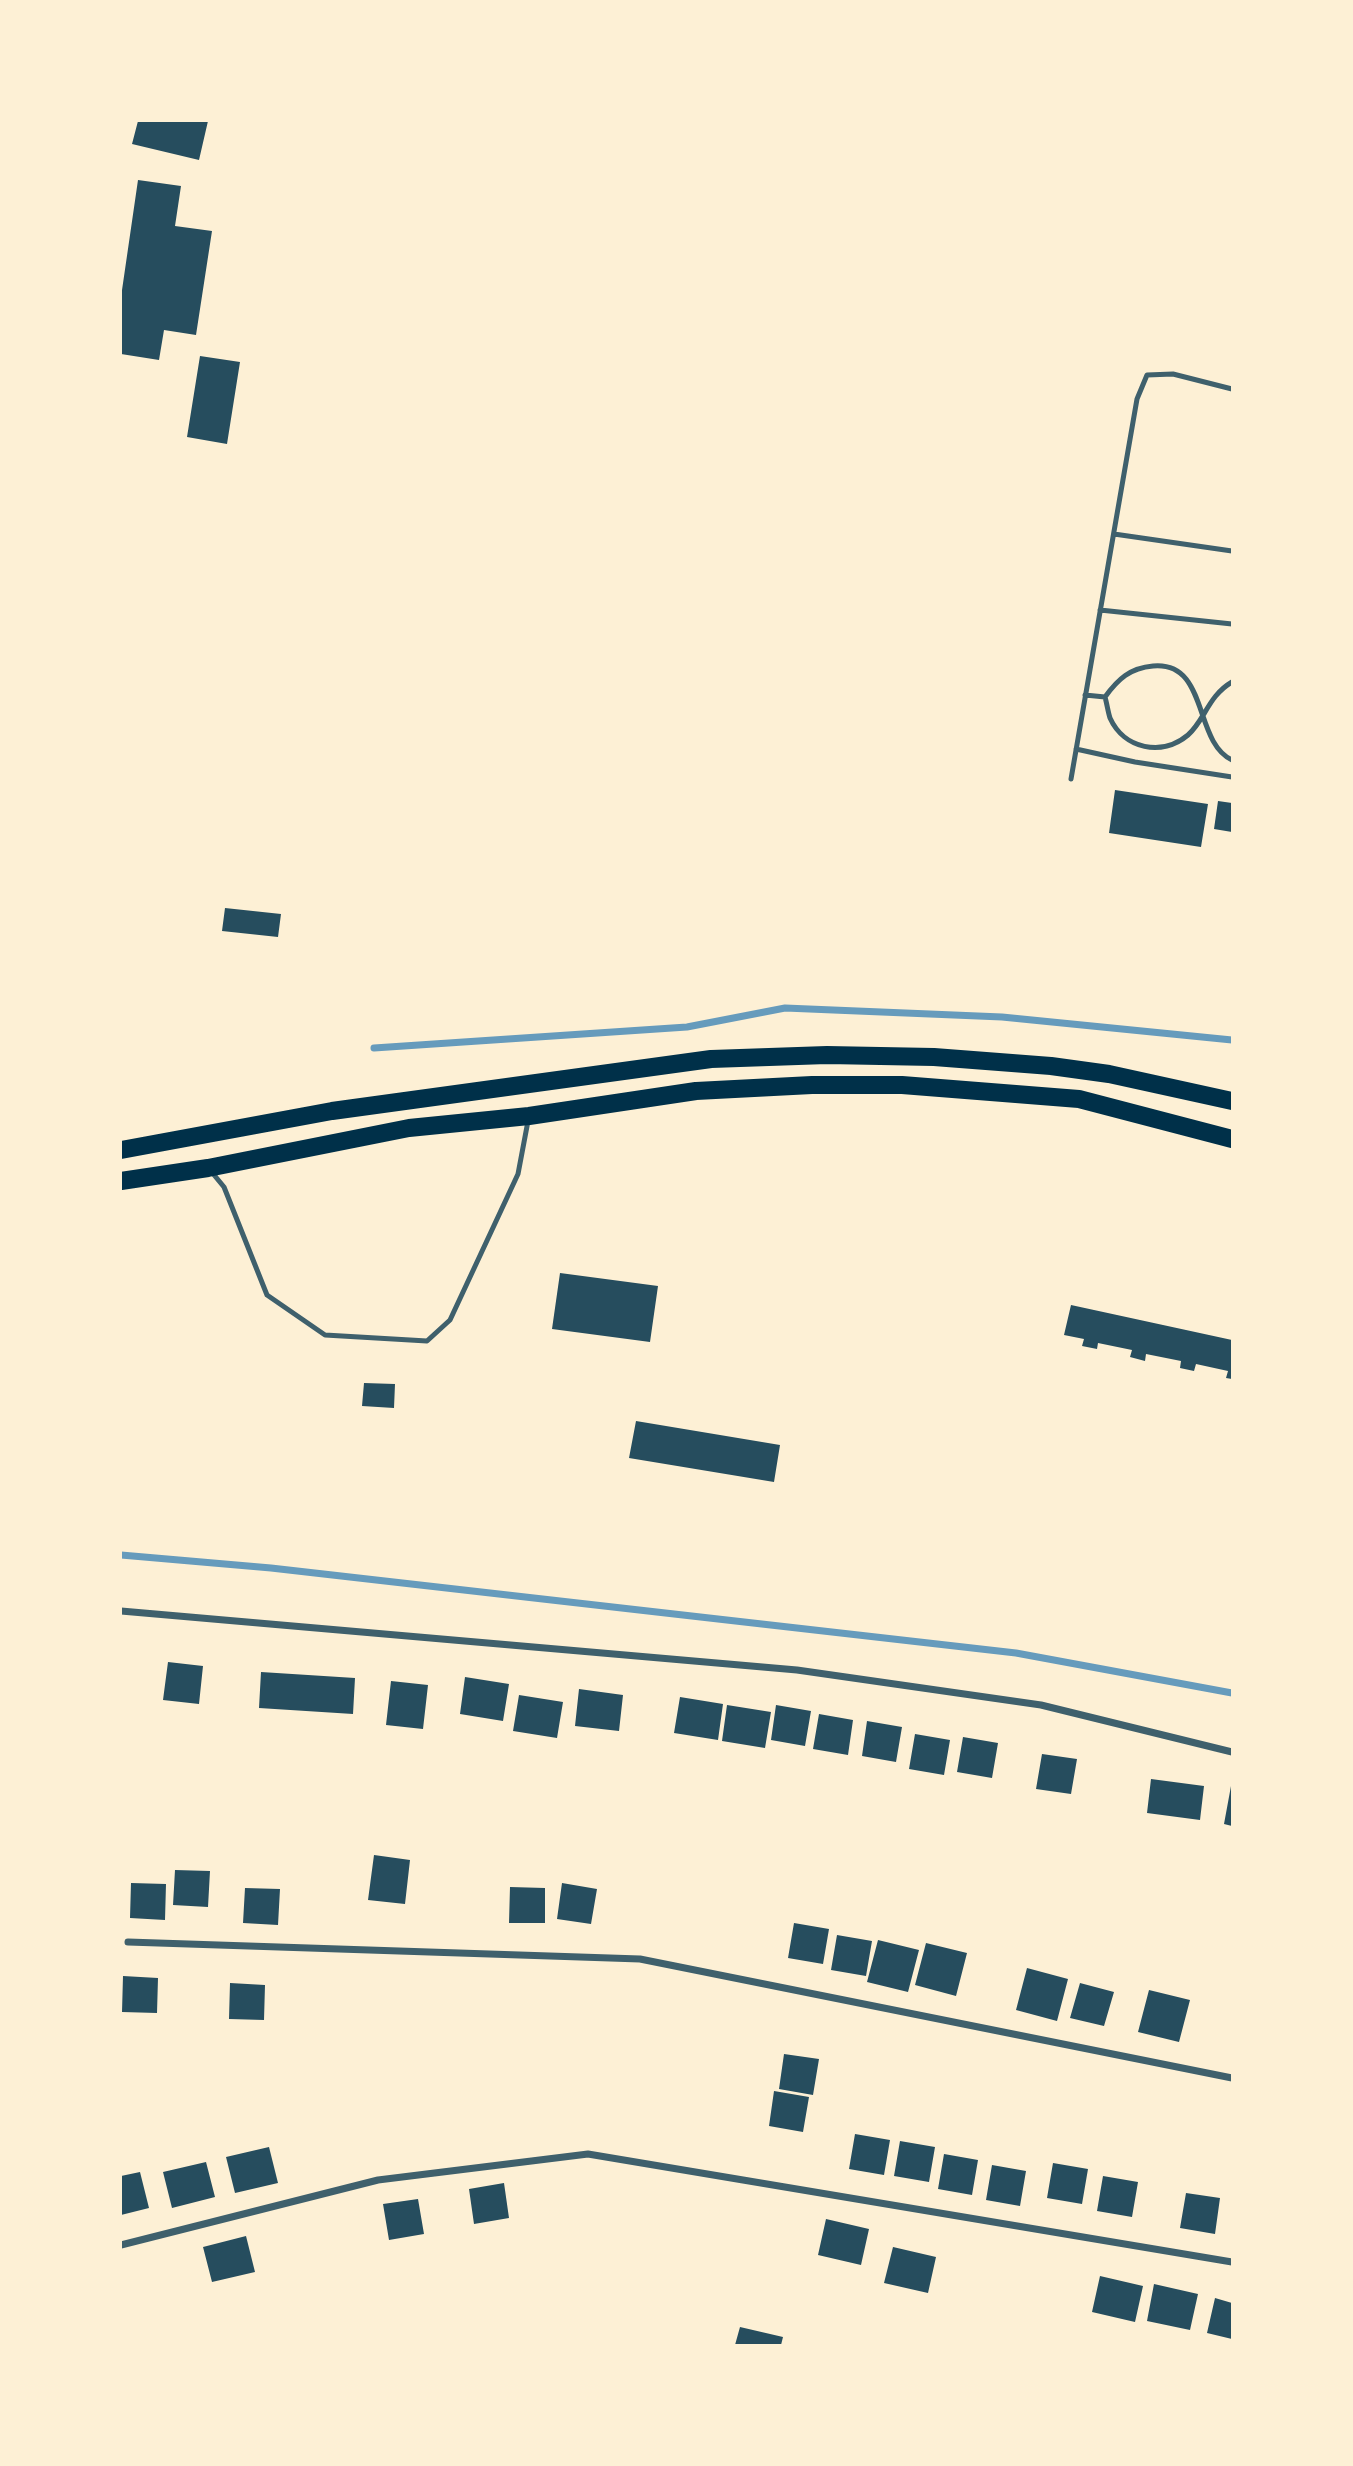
<!DOCTYPE html>
<html>
<head>
<meta charset="utf-8">
<style>
  body { margin:0 }
  #map { position:relative; width:1353px; height:2466px; overflow:hidden; background:#fdf0d5; font-family:Lato,sans-serif }
  canvas { display:block }
  .frame { position:absolute; inset:0; border:122px solid #fdf0d5; pointer-events:none }
</style>
</head>
<body>
<div id="map">
<canvas width="1353" height="2466"></canvas>
<div class="frame"></div>
</div>
<script>
const g = document.querySelector('canvas').getContext('2d');
g.lineJoin = 'round';
function strokePath(path, color, width, dash) { g.strokeStyle = color; g.lineWidth = width; g.lineCap = dash ? 'butt' : 'round'; g.setLineDash(dash || []); g.stroke(path); }
function fillPath(path, color) { g.fillStyle = color; g.fill(path, 'evenodd'); }
const stream = new Path2D(`
  M374,1048l313,-21 98,-19 217,9 230,23
  M121,1555l150,13 745,85 216,40`);
const building = new Path2D(`
  M138,121h70l-9,39 -67,-16z
  M138,180l43,6 -6,40 37,5 -16,104 -32,-5 -5,30 -38,-6v-57z
  M200,356l40,6 -13,82 -40,-7z
  M1115,790l93,14 -7,43 -92,-14z
  M1218,801l14,2v29l-18,-3z
  M225,908l56,6 -3,23 -56,-6z
  M560,1273l98,13 -8,56 -98,-13z
  M1071,1305l161,35v39l-6,-1 2,-7 -32,-7 -2,7 -14,-3 1,-7 -35,-7 -1,7 -15,-4 2,-7 -34,-7 -1,6 -15,-3 2,-7 -20,-4z
  M364,1383l31,1 -1,24 -32,-2z
  M636,1421l144,24 -6,37 -145,-24z
  M168,1662l35,4 -4,38 -36,-4z
  M261,1672l94,6 -2,36 -94,-6z
  M465,1677l44,7 -6,37 -43,-7z
  M391,1681l37,4 -5,44 -37,-4z
  M579,1689l44,6 -4,36 -44,-5z
  M519,1695l44,7 -6,36 -44,-7z
  M680,1697l43,7 -5,36 -44,-7z
  M727,1705l44,7 -6,36 -43,-7z
  M776,1705l35,6 -6,35 -34,-6z
  M819,1714l34,6 -5,35 -35,-6z
  M867,1721l35,6 -6,35 -34,-6z
  M915,1734l35,6 -6,35 -35,-6z
  M963,1737l35,6 -6,35 -35,-6z
  M1042,1754l35,5 -6,35 -35,-5z
  M1151,1779l53,7 -4,34 -53,-7z
  M1231,1786h1v40l-8,-2z
  M374,1855l36,5 -5,44 -37,-4z
  M175,1870l35,1 -2,36 -35,-2z
  M131,1883l35,1 -1,36 -35,-2z
  M562,1883l35,6 -6,35 -34,-5z
  M510,1887l35,1v35h-36z
  M245,1888l35,1 -2,36 -35,-2z
  M794,1923l35,6 -6,35 -35,-6z
  M837,1935l35,6 -6,35 -35,-6z
  M878,1940l41,10 -11,42 -41,-10z
  M926,1943l41,10 -11,43 -41,-11z
  M1027,1968l41,11 -11,42 -41,-11z
  M123,1976l35,2 -1,35 -35,-1z
  M230,1983l35,2 -1,35 -35,-1z
  M1080,1983l34,9 -10,34 -34,-8z
  M1149,1990l41,10 -11,42 -41,-10z
  M784,2054l35,5 -6,36 -34,-6z
  M774,2091l35,6 -6,35 -34,-6z
  M855,2134l35,6 -6,35 -35,-6z
  M900,2141l35,6 -6,35 -35,-6z
  M269,2147l9,36 -43,10 -9,-36z
  M944,2154l34,6 -6,35 -34,-6z
  M206,2162l9,35 -43,11 -9,-36z
  M1053,2163l35,6 -6,35 -35,-6z
  M992,2165l34,6 -6,35 -34,-6z
  M140,2172l9,36 -28,7v-39z
  M1103,2176l35,6 -6,35 -35,-6z
  M504,2183l5,35 -35,6 -5,-35z
  M1186,2193l34,5 -5,36 -35,-6z
  M418,2199l6,35 -35,6 -6,-36z
  M826,2219l43,10 -8,36 -43,-10z
  M246,2236l9,36 -43,10 -9,-35z
  M893,2247l43,10 -8,36 -44,-10z
  M1100,2276l43,10 -8,36 -43,-10z
  M1154,2284l44,10 -8,36 -43,-9z
  M1215,2298l17,5v36l-25,-6z
  M740,2327l43,10 -2,8h-46z`);
const service = new Path2D(`
  M1114,534l118,17
  M1100,610l132,14
  M1085,695l20,2
  M1105,697c13,-18 25,-29 48,-31 56,-5 40,76 79,94
  M1105,697c2,7 3,15 5,21 14,31 52,39 78,17 17,-15 20,-39 44,-53
  M1076,749l59,13 97,15
  M1071,779l66,-380 10,-24 26,-1 59,15
  M210,1170l14,17 43,108 58,40 102,6 23,-21 68,-146 10,-53`);
const minor = new Path2D(`
  M121,1611l676,59 244,35 191,47
  M128,1942l512,17 592,119
  M121,2245l257,-65 210,-26 644,108`);
const primary = new Path2D(`
  M121,1150l211,-39 379,-52 116,-4 107,2 117,9 58,8 123,27
  M121,1181l87,-13 201,-40 120,-12 167,-25 116,-6h90l177,14 153,40`);
strokePath(stream, '#669bbc', 7);
fillPath(building, '#264d5e');
strokePath(service, '#3f606c', 5);
strokePath(minor, '#3f606c', 7);
strokePath(primary, '#003049', 18);
</script>
</body>
</html>
